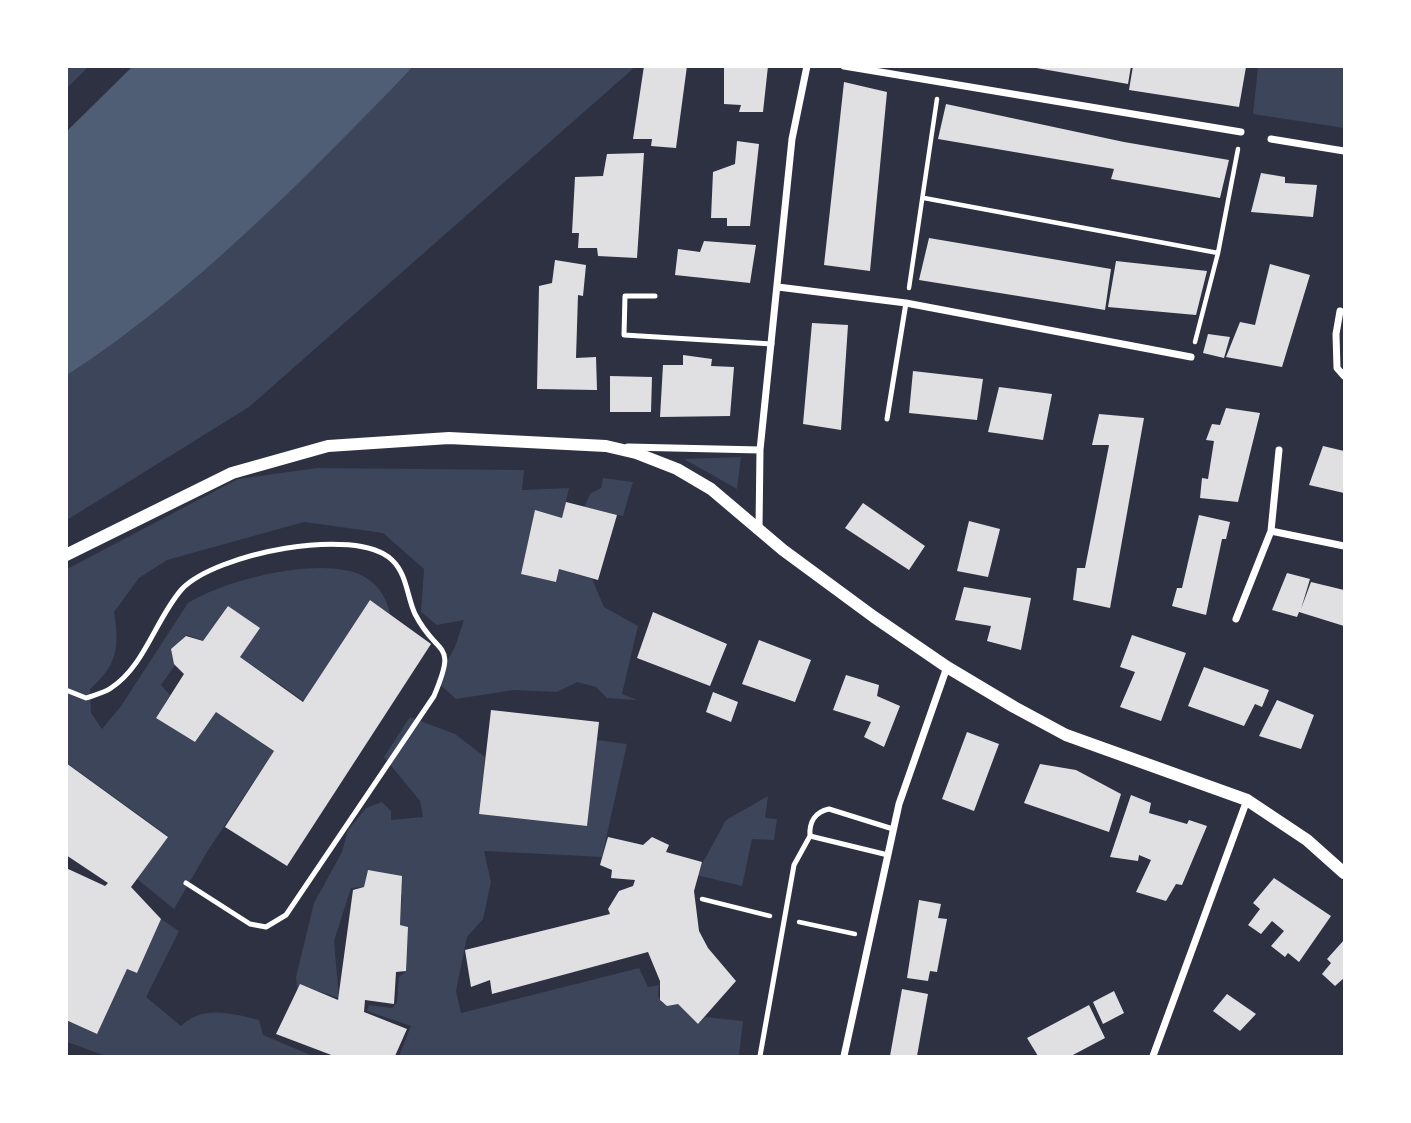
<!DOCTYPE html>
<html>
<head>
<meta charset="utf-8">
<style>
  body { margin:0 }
  #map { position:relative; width:1411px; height:1123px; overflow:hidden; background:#2d3142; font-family:Raleway,sans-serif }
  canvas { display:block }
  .frame { position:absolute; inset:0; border:68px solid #fff; pointer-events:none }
</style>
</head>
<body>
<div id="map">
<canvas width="1411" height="1123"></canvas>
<div class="frame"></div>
</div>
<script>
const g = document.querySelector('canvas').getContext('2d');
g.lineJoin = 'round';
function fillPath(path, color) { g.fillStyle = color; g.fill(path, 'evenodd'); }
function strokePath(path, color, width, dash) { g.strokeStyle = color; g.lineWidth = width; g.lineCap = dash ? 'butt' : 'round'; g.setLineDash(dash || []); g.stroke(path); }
const green = new Path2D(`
  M67,66h21v1l-21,21z
  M414,67h221l-386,340 -182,113 -1,-154 191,-148z
  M1258,67h86v61l-91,-14z
  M741,457l-4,32 -53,-30z
  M317,468l207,2 -2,20 47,-2 -7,30 -27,-8 -14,64 35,8 3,-13 33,10 12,28 34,19 -16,68 15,6 -30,-2 -11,-11 -19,-5 -20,10 -43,-2 -58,9 -20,-18 19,-34 9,-27 -27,5 -16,-13 3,-43 -41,-36 -79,-11 -137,38 -28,18 -25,34c6,34 3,54 -24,77l1,24 11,16 19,-23 67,-103c35,-23 142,-51 180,-24 13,9 19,21 22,35l-20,-14 -66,101 -64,-44 19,-29 -31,-22 -24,35 -17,-6 -16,14 4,16 -14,20 9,10 -14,23 39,24 21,-30 58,39 -67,101 -33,57 -37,-30 31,-43 -101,-73v-194l171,-90z
  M603,478l30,4 -10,34 -39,-9 7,-14 10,-5z
  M410,717l45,17 30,23 -6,57 108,12 10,-86 30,4 -25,113 -118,-6 7,31 -8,37 -16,18 -11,54 5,22 178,-45 9,19 11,-2 -1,11 4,7 16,1 20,20 7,-7 38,4 -4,35h-340l12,-30 -44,-15 2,-6 23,3 5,-6 2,-25 6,-5 3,-45 -8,-2 2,-30 -34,-25 -4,17 -13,1 -17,53 5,57 -39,-13 -3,5 -1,-13 18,-74 28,-51 6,-22 18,-22 16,-6 9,9v9l32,-3 -3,-16 -36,-44z
  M768,796l-3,22 12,1 -3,21 -22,-1 -10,47 -46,-11 30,-55z
  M161,919l18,12 -33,66 35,29c21,-21 51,-13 78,-6l4,15 50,21h-207l-39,-14 -1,-22 30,14 31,-65 10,4z`);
const water = new Path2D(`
  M132,67h281c-107,110 -217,224 -346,308v-244z`);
const building = new Path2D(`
  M644,66h43l-11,82 -25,-2 1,-7h-19z
  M724,66h44l-5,46h-24l2,-7 -17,-1z
  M1025,66h106l-3,18z
  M1133,66h109l4,1 -7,40 -110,-17z
  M844,82l43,10 -17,179 -46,-6z
  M946,104l178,38 105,18 -9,38 -109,-19 3,-10 -176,-30z
  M737,141l22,3 -9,82h-23v-8h-16l2,-46 22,-8z
  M644,153l-7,105 -39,-2 -1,-8h-19l1,-15h-7l3,-56 28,-1 4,-22z
  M1261,173l24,4v6l32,2 -4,32 -62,-5z
  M929,238l182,31 -6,41 -186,-30z
  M704,241l52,4 -6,38 -75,-8 3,-26 22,3z
  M555,260l31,5 -3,31 -5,-1 -2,63 20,-1 1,33 -60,-1 2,-103 13,-3z
  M1116,261l91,10 -11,44 -88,-8z
  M1270,264l40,11 -28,92 -56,-10 14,-35 15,3z
  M812,323l36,2 -7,105 -38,-6z
  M1208,334l22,3 -6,21 -21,-5z
  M683,355l29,4 -1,7 23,1 -4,49 -70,1 3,-52h20z
  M913,371l70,8 -6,41 -68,-7z
  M610,376l42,1 -1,35h-41z
  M999,387l53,7 -9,46 -55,-8z
  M1226,408l34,5 -22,89 -38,-4 2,-20 6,1 6,-38 -8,-1 6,-16 8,1z
  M1099,414l45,4 -34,190 -37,-8 4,-32h8l24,-123h-17z
  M1323,446l21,5v42l-35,-8z
  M566,502l51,13 -19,65 -39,-11 -3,13 -35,-8 14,-64 27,8z
  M863,503l62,43 -16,24 -64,-42z
  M1199,515l31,7 -4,17h-4l-16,76 -34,-9 5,-18h5z
  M969,521l31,8 -12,48 -31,-6z
  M1287,573l23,6 -9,30 10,-27 33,8v36l-45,-14 -2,5 -25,-7z
  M964,587l67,11 -10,52 -34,-9 4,-15 -36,-6z
  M370,600l61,44 -144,222 -62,-39 49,-76 -58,-39 -21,30 -39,-24 28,-44 -10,-10 -3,-15 15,-13 17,5 25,-35 32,22 -20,29 63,45z
  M653,612l74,32 -17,42 -73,-28z
  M1132,635l54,18 -25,68 -41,-14 15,-35 -15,-5z
  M759,640l52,20 -16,42 -53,-18z
  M1204,667l65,23 -7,17 -7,-3 -11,22 -56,-20z
  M846,675l33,10 -2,11 23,10 -16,41 -20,-10 7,-15 -38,-12z
  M713,692l25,10 -7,20 -25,-10z
  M1277,700l37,15 -13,34 -42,-13z
  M491,710l108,12 -12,104 -108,-12z
  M967,732l32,12 -25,67 -32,-12z
  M66,763l102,74 -37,50 30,32 -24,54 -10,-4 -30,65 -31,-14v-152l39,18 3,-3 -42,-28z
  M1040,764l36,6 45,24 -12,38 -85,-29z
  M1131,795l20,8 -2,10 38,11 2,-4 18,6 -25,59 -6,-1 -10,17 -30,-9 15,-32 -12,-5 -1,6 -28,-4z
  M608,837l35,8 9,-8 17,8 -3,7 36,10 -8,29 5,40 9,17 28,33 -38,43 -20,-20 -11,2 -7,-6v-19l-12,-29 -156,42 -2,-14 -19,7 -6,-37 145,-36 -2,-5 11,-18 14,-5 2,-6 -24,-2 1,-8 -12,-5z
  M368,870l34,6 -2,49 8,2 -2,44 -10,1 -2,32 -29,-4 -1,12 43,17 -12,27h-61l-58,-22 24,-50 38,16 15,-110 11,-3z
  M1274,878l57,38 -32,46 -11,-9 -3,4 -14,-11 13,-15 -12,-10 -11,13 -13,-9 12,-16 -7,-6z
  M919,900l22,4 -3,14 9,1 -10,53 -7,-1 -2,10 -21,-3z
  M1344,940v38l-9,8 -13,-12 9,-11 -4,-4z
  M902,989l26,5 -11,62h-27z
  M1114,991l10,22 -21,11 -10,-22z
  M1227,994l29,20 -16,17 -27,-20z
  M1089,1005l16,33 -34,18h-33l-11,-18z`);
const path = new Path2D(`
  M924,198l294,55
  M909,288l28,-189
  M1195,342l23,-89 20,-104
  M702,899l68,17
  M799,922l56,12`);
const service = new Path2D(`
  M655,296h-30l-1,39 148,9
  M887,419l19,-116
  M66,690l20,8c8,-3 18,-5 25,-10 34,-22 45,-70 71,-99 33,-35 173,-64 210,-29 15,14 15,37 23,54 23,45 43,25 19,82l-148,219 -20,12 -16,-3 -64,-41
  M888,855l-78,-19c-1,-14 5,-24 19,-27l64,20
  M760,1056l34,-191 16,-29`);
const minor = new Path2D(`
  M844,66l397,66
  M1271,139l73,12
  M778,287l128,16 285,54
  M1340,311l-4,23 1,34 7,8
  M628,447l132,3
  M759,528l1,-78 32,-311 15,-73
  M1271,531l73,15
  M1236,619l35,-88 8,-81
  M844,1056l55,-252 48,-137
  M1153,1056l94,-256`);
const tertiary = new Path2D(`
  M66,555l166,-82 96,-27 121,-8 157,8 30,7 41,16 34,20 72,61 91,67 73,50 67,40 52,28 181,65 60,40 37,33`);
fillPath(green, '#3c4559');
fillPath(water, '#4f5d75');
fillPath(building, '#e0e0e3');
strokePath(path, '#fff', 4.5);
strokePath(service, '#fff', 5);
strokePath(minor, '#fff', 7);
strokePath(tertiary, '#fff', 12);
</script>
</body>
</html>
